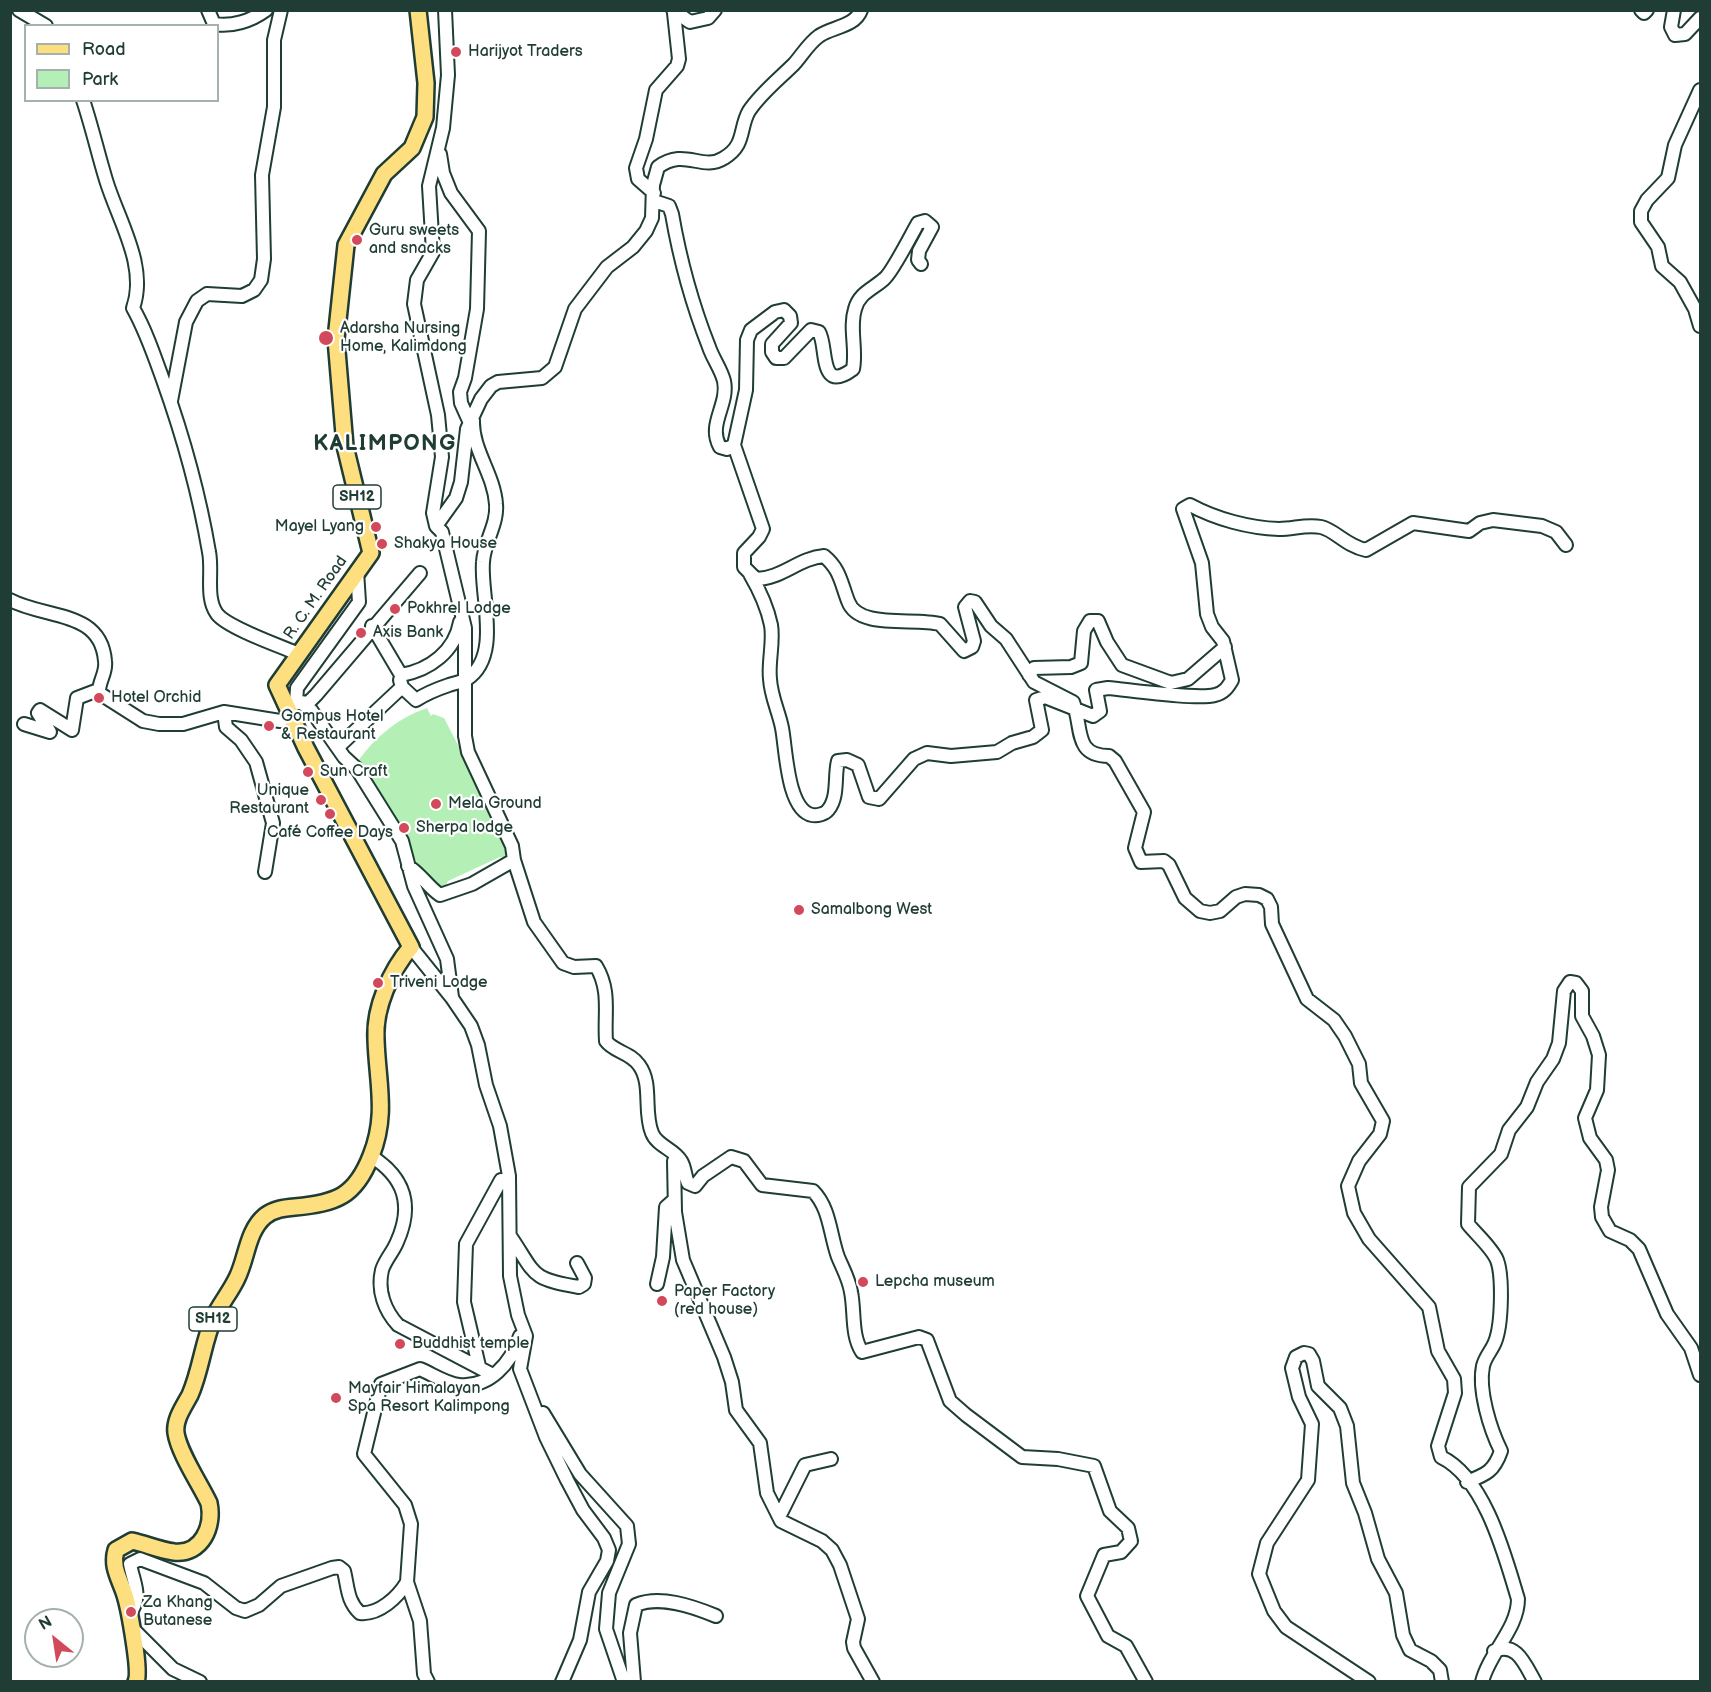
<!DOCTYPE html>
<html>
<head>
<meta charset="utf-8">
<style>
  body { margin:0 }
  #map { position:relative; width:1711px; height:1692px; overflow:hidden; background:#fff; font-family:"Balsamiq Sans",sans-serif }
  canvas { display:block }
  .frame { position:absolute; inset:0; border:12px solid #1f3d34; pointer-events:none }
  .legend { position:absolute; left:24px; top:24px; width:195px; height:78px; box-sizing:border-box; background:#fff; border:2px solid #a5b1ae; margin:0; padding:8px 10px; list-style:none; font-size:18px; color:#1f3d34 }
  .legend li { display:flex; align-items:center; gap:12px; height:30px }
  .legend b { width:30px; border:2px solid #a5b1ae }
  .north { position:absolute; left:24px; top:1608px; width:60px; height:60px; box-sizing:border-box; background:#fff; border:2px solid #a5b1ae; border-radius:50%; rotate:330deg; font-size:16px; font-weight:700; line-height:24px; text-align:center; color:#1f3d34 }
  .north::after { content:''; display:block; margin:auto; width:21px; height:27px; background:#d1495b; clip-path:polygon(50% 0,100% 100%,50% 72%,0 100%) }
</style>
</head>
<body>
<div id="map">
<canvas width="1711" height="1692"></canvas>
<div class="frame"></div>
<ul class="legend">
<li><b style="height:8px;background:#fedf80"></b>Road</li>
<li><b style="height:16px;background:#b4f0b5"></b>Park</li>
</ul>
<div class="north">N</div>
</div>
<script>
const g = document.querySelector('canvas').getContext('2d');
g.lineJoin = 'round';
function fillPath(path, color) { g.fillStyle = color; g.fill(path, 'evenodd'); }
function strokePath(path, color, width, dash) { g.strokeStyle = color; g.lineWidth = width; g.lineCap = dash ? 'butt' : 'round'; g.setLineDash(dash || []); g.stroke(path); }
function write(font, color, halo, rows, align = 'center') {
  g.font = font + ' "Balsamiq Sans",sans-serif'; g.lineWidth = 4.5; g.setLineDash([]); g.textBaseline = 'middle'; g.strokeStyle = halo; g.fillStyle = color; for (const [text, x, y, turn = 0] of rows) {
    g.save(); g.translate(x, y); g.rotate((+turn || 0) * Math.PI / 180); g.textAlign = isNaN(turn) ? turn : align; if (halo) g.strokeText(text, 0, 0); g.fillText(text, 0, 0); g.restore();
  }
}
const green = new Path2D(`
  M427,708l4,8 2,-2 11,4 67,129v10h-11l-52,24 -5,9 -14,-7 -71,-122c18,-25 40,-43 69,-53z`);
const minor = new Path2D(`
  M19,10l27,16
  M208,10l6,14c18,3 37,-3 52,-14
  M445,10l3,65 -5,53 -14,58 4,66 -16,28 -3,24 24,111 4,42 -9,56 3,13 6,6 23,96v108l3,16 44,94 2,14 20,62 29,41 11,4 22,-1c15,25 8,47 10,75 8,11 24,11 33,24 14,19 4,46 13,68 5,13 22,16 29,28 4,6 4,16 7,22l7,3 8,-10 28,-19 13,4 18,24 51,6c17,17 17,44 25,66 5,12 11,22 13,35 4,19 0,43 11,60l57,-15 8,3 23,61 16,14 56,42 36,2 36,7 16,45 18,17 3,13 -10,11 -17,3 -17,41 21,40 18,10 20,36
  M673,10l17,12 18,-4 7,-8
  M1641,10l3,3 3,-3
  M1674,10l-3,17 4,8 10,-1 15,-16
  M1700,90l-25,55 -7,33 -21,22 -6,11v11l17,25 4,19 18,16 15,27 5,17
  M83,100c9,27 15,54 23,80 12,40 42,86 27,128 13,23 21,47 30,72 20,56 36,113 46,172 4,19 -4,46 8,62 11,14 63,32 82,40
  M440,154l3,19 8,20 28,38 -2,78 -12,69 -5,14 1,11 9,20
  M654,193l-16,-14 -2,-11 10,-29 10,-49 21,-24 2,-7 -5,-46
  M654,201l15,5 3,8c8,46 20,90 37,133 4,12 12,22 15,34 5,24 -17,43 -4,66l7,2 7,-4
  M921,264l-3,-4 1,-9 13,-24 -7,-6 -7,2c-7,12 -26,50 -34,56 -11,10 -25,14 -29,30 -6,19 2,40 -2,60 -35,26 -25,-23 -34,-37l-8,-2 -27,28h-8l-4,-6v-8l19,-21 -1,-7 -6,-6 -9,2 -24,18 -4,10 -1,50 -12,55 29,84 -4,8 -15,16v14l12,12c25,0 43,-21 68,-23 16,13 17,27 24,45 10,29 66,16 92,23l24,27 8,-4 2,-6 -9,-34 5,-6 5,1 16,24 15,13 28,43 39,20c10,25 0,54 36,54l6,5 29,51 -9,36 6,14 23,-1 5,4 16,33 15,13 10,2 10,-2 16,-14 9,-3 14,1 8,4 4,8 1,17 35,75 27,21 11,16 14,28 2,19 22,38 -3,13 -21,27 -11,25 6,27 15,26 60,68 9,44 16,28 1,14 -17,53 3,11c44,21 64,99 77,142 0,30 -29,54 -36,83
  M171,401l15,-79 11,-21 10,-7 35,2 12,-6 7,-10 3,-21 -2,-84 12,-68v-67l7,-30
  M436,526l20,-28 5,-16 6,-53 14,-30 10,-13 7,-4 44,-4 13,-11 20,-58 32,-42 26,-20 13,-16 6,-13 1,-33 5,-18c27,-20 44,5 66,-9 22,-13 15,-30 25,-47 12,-18 30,-32 45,-47 8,-9 15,-21 25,-28 12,-9 36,-9 42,-26
  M750,574c10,17 17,32 21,51 3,17 -3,37 -1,54 1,18 9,33 12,49 4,20 5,82 30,87 5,1 13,-1 16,-5 11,-13 6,-34 10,-49l9,-1 11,5 11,32 10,2 35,-40 13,-6 24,3 46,-4 15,-9 21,-6 9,-7 -6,-30 9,-3 48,19 7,-5 -4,-21 12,-2c22,2 89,12 107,7 9,-2 13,-8 17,-15l-9,-39 -11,-14 -5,-13 -5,-51 -19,-54 7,-4c26,14 59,23 89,24 15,0 27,-5 42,-2 14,3 25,19 45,23l47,-27 56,8 11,-8 13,-3 49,6 14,6 10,13
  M10,600c36,19 91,10 95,61 2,12 -7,21 -6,32l44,28 16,3h24l41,-12 56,9 11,-5
  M372,626l29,49c29,-5 54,-24 59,-53
  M1029,675l5,-7 37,-1 10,-4 3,-32 6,-10h8l9,21 15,23 49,18 17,-4 37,-32
  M402,687l14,13c11,-7 21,-11 33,-15 5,-2 14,-3 18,-6 35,-23 13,-84 16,-117 1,-20 15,-38 13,-58 -2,-30 -24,-54 -23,-84
  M300,702l8,1 8,-8 104,-122
  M296,703l1,-15 62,-86 -2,-31
  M287,707l13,-5 11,8 33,47 13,12 45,72 12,45 33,73 5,38
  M224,712l2,15 15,13 15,22 17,61 -8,49
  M24,724l26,8 -12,-19 2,-3 32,20 5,-32 21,-8
  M338,747l64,-60 -2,-7
  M408,866c13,8 20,21 32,29l32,-11 42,-24
  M411,947l41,51 19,28 7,19 8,40 14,41 9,50 1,100 8,39 8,21 -6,33 26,68 21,43 16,30 21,28 5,12 -2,11 -18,31 -9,48 -18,42
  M371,1156c33,21 43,48 26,86 -4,10 -12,18 -15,28 -5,21 3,41 16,55l95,50
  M674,1161l1,51 8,48 41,97 8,25 4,28 24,33 7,50 14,28 41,20 10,9 8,15 18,54 -5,23 1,6 19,34
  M510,1236c26,38 19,43 69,51l5,-3 1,-6 -8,-15
  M657,1284l6,-27 3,-50 8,-7
  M479,1366l-15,-64 2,-58 35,-64
  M543,1413l37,61 47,52 2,18 -20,49 -3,36 18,53
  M1467,1482c20,-8 27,-11 34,-31 -11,-22 -23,-61 -18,-85 2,-9 9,-16 12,-24 7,-17 8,-66 2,-82 -5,-12 -21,-26 -29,-36l1,-37 32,-33 8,-24 18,-23 10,-25 16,-23 6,-16 5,-52 6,-9 6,1 6,8v25l11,20 6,19 -2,35 -12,28 5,20 16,22 2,10 -7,37 1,10 8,14 20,9 9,9 28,65 24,34 9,27
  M779,1517l26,-52 26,-6
  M129,1615c14,-19 5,-30 1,-51l10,-5 64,24 32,25 9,3 14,-6 22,-19 51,-18 7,-1 5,4c4,16 3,30 16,42 19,2 38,-16 47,-31
  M131,1627l42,42 27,13
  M1494,1651c23,-10 31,14 41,31
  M428,1682l-4,-8 -4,-53 -13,-39 4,-58 -6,-19 -41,-51 17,-70 39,-15c12,5 27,15 39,16 31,3 52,-22 61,-49
  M634,1682l-4,-49 6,-28c24,-10 56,1 80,11
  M1369,1682l-83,-55 -12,-16 -15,-37 8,-31 41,-63 4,-56 -13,-27 -7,-29 4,-11 8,-4 5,1 4,7 5,25 22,22 7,18 6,57 12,30 13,46 18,34 7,42 7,15 21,11 9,9 2,12`);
const major = new Path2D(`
  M136,1682c5,-11 -7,-74 -11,-87 -5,-16 -14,-28 -9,-45l16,-9c14,3 27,9 42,11 28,3 40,-26 35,-49 -9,-19 -30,-50 -33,-70 -2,-13 8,-27 14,-38 11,-25 13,-53 24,-78 7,-14 17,-26 23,-39 10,-20 10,-47 28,-62 9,-7 19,-8 30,-9 41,-4 60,-10 76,-51 17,-42 6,-75 5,-117 -2,-31 15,-69 35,-92l-105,-199 -29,-63 94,-132 -26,-107 -9,-107 10,-94 38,-71 28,-26 13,-31 1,-34 -8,-73`);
const markers = [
  [456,52,6,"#d1495b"],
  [357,240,6,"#d1495b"],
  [326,338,8,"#d1495b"],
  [376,527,6,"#d1495b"],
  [382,544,6,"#d1495b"],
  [395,609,6,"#d1495b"],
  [361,633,6,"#d1495b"],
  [99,698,6,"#d1495b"],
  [269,726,6,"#d1495b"],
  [308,772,6,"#d1495b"],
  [321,800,6,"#d1495b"],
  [436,804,6,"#d1495b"],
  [330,814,6,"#d1495b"],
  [404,828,6,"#d1495b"],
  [799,910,6,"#d1495b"],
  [378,983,6,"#d1495b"],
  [863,1282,6,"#d1495b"],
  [662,1301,6,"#d1495b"],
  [400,1344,6,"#d1495b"],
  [336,1398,6,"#d1495b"],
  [131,1612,6,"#d1495b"]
];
const shields = [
  [357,497,48],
  [213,1319,48]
];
const shieldNames = [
  ["SH12",357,497],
  ["SH12",213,1319]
];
const poiNames = [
  ["Harijyot Traders",468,52],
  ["Guru sweets",369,231],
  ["and snacks",369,249],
  ["Adarsha Nursing",340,329],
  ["Home, Kalimdong",340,347],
  ["Mayel Lyang",364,527,"right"],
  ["Shakya House",394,544],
  ["Pokhrel Lodge",407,609],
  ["Axis Bank",373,633],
  ["Hotel Orchid",111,698],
  ["Gompus Hotel",281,717],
  ["& Restaurant",281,735],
  ["Sun Craft",320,772],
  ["Unique",309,791,"right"],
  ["Restaurant",309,809,"right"],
  ["Mela Ground",448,804],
  ["Sherpa lodge",416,828],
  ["Café Coffee Days",330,833,"center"],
  ["Samalbong West",811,910],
  ["Triveni Lodge",390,983],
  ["Lepcha museum",875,1282],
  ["Paper Factory",674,1292],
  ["(red house)",674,1310],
  ["Buddhist temple",412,1344],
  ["Mayfair Himalayan",348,1389],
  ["Spa Resort Kalimpong",348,1407],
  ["Za Khang",143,1603],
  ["Butanese",143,1621]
];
const streetNames = [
  ["R. C. M. Road",316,598,-55]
];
const districtNames = [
  ["KALIMPONG",385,444]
];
fillPath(green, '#b4f0b5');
strokePath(minor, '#1f3d34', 16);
strokePath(major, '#1f3d34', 20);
strokePath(minor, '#fff', 12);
strokePath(major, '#fedf80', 15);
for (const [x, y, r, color] of markers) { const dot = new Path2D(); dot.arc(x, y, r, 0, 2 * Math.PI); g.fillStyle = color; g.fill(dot); strokePath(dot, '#fff', 2); }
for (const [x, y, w] of shields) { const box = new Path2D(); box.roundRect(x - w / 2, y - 12, w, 24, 4.5); g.fillStyle = '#fff'; g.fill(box); strokePath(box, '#1f3d34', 1.5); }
write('bold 15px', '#1f3d34', null, shieldNames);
write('16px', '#1f3d34', '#fff', poiNames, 'left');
write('16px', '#1f3d34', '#fff', streetNames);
g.letterSpacing = '1.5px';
write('bold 22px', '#1f3d34', '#fff', districtNames);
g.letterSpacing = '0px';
</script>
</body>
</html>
